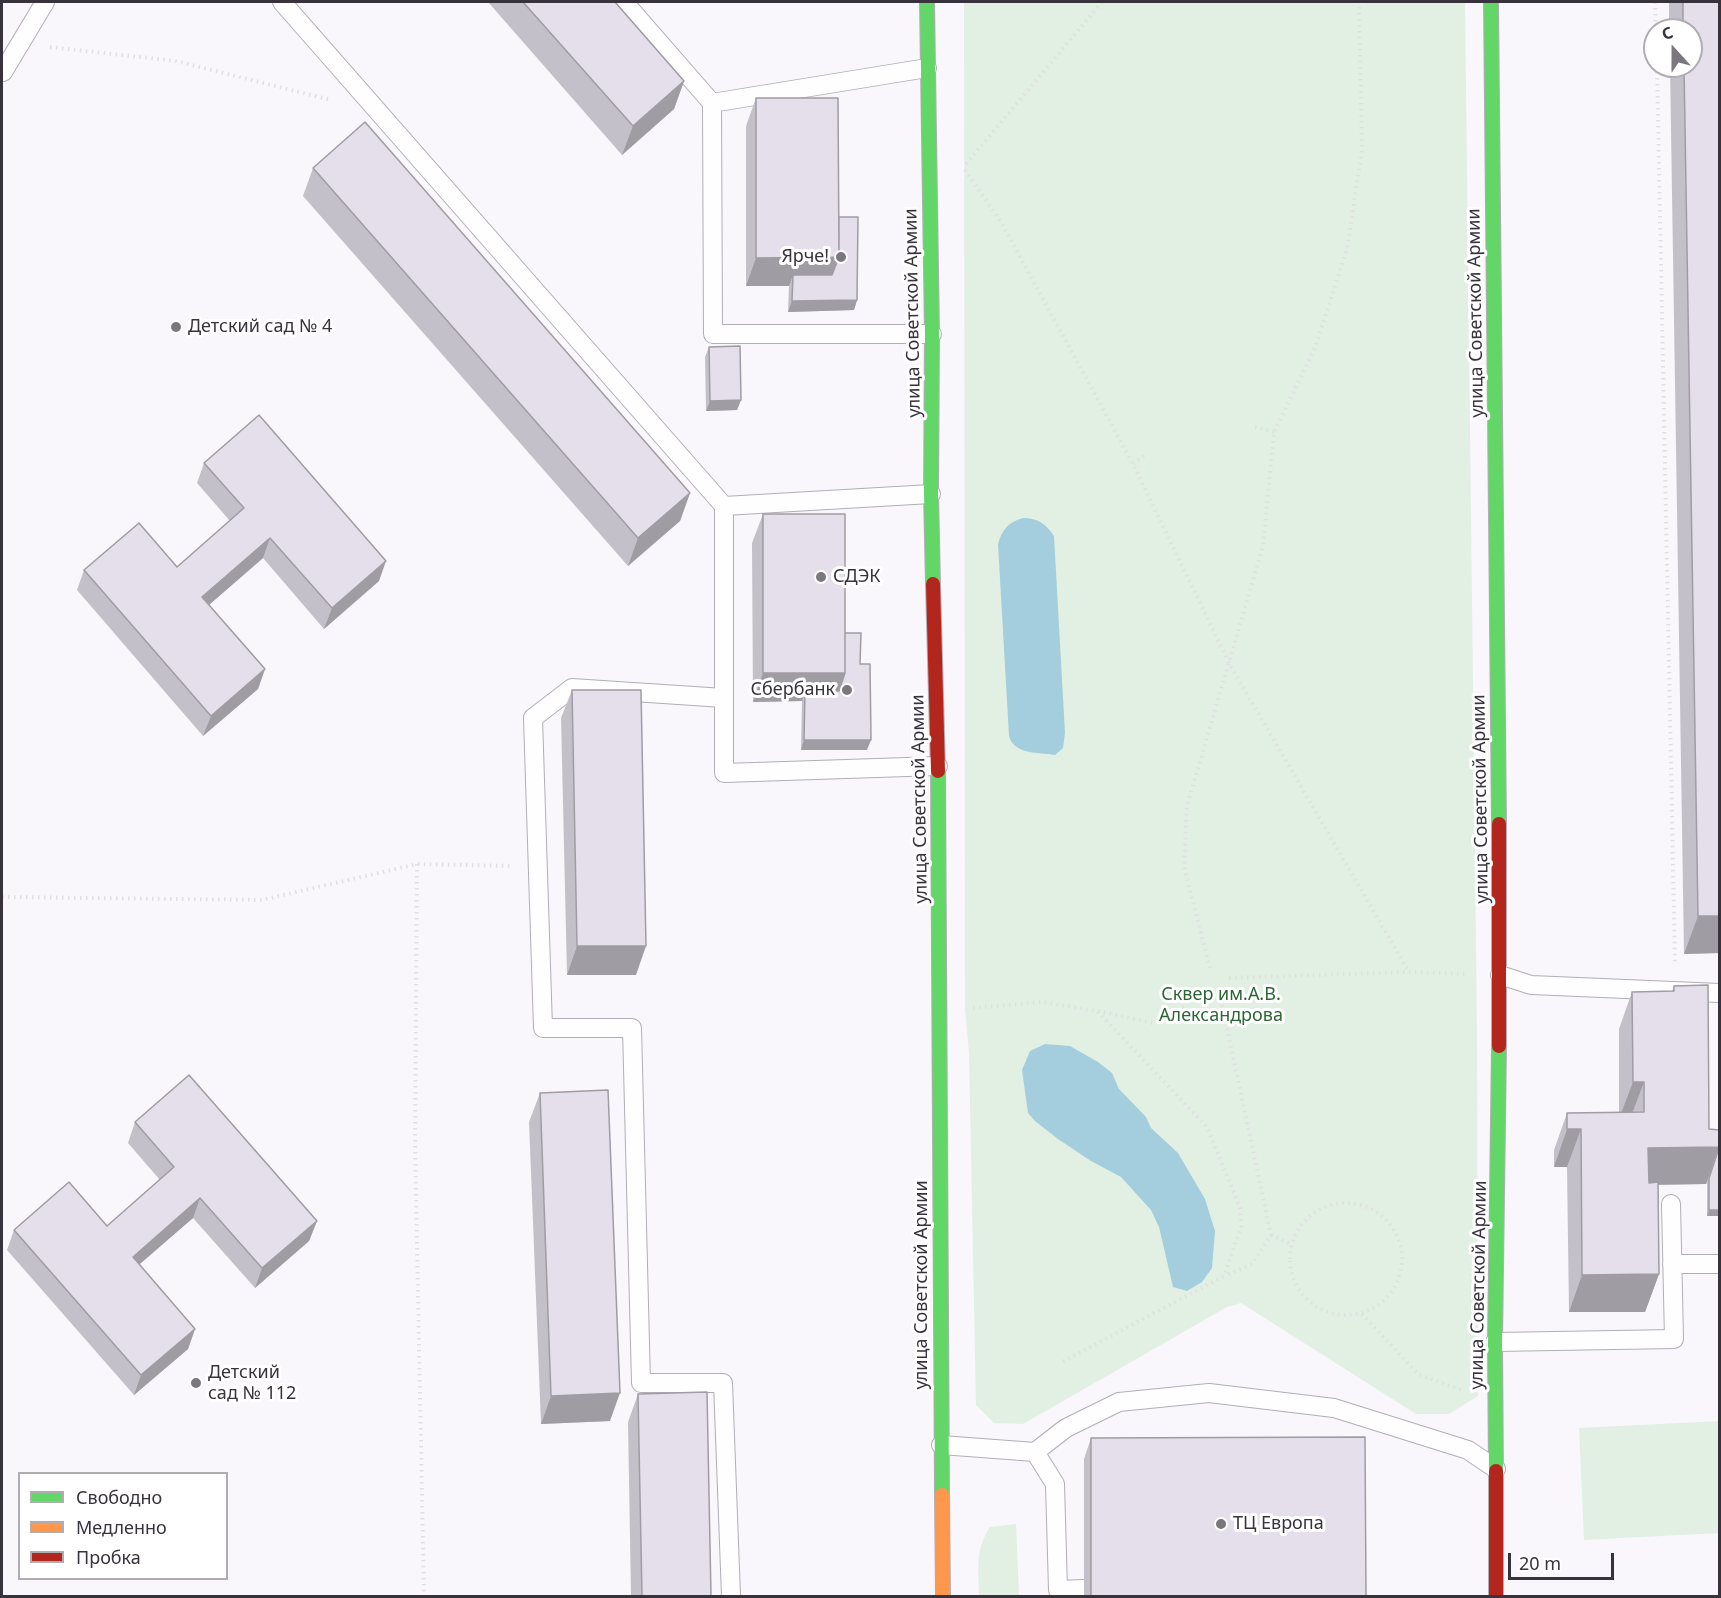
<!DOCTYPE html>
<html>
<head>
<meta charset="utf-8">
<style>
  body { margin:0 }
  #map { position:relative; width:1721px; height:1598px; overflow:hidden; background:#f9f6fc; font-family:"Noto Sans",sans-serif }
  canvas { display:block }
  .frame { position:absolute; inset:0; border:3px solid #37323c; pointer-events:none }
  .legend { position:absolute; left:18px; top:1472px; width:210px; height:108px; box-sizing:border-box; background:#fff; border:2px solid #afadb1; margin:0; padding:8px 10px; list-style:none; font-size:18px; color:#37323c }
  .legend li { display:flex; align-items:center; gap:12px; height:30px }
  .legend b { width:30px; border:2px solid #afadb1 }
  .north { position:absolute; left:1643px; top:18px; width:60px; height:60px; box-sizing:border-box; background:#fff; border:2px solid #afadb1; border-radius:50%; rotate:339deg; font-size:16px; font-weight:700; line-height:24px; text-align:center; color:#37323c }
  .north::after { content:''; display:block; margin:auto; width:21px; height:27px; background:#7b777f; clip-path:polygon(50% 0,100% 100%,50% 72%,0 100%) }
  .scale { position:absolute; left:1508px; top:1553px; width:106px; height:27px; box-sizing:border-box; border:3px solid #37323c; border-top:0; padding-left:8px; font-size:18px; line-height:21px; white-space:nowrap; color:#37323c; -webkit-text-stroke:4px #fff; paint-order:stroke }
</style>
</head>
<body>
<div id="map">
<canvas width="1721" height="1598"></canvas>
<div class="frame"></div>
<ul class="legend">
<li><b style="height:8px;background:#63d668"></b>Свободно</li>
<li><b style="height:8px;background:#ff974d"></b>Медленно</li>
<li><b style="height:8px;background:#b3261e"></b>Пробка</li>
</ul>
<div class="north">С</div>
<div class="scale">20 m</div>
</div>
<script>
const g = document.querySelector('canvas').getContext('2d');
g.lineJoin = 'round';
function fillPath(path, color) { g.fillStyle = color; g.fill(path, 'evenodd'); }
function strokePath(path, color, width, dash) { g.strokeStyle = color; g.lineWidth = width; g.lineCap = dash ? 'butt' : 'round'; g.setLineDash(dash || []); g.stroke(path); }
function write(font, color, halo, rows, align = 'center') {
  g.font = font + ' "Noto Sans",sans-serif'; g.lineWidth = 6; g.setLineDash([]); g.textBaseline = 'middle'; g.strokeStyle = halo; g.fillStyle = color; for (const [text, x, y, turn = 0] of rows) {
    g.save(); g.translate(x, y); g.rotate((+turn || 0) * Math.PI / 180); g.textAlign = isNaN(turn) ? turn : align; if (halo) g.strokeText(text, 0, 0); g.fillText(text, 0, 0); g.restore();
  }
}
const green = new Path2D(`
  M964,2h501l12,1029 1,365 -29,18h-33l-175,-111 -14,4 -204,117 -29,-1 -18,-18 -7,-352 -4,-44z
  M1719,1421v112l-135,7 -5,-112z
  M1016,1524l3,72h-40c0,-27 -5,-44 11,-69z`);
const water = new Path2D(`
  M1023,518c15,0 23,6 31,18l11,197 -2,15 -8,7c-17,-3 -41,0 -46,-19l-11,-192c4,-14 10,-22 25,-26z
  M1045,1044l25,2 28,16 14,11 7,16 27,28 5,11 27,25 27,46 10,32 -3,37 -10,14 -15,9 -14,-4 -14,-60 -8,-17 -30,-33 -30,-16 -33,-22 -23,-18 -7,-8 -6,-43 8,-19z`);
const path = new Path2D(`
  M1655,2l1,28
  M50,47l126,14 155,39
  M1657,66l18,899
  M966,164l136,-162
  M965,170l36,52 132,242 96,199 180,309
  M1255,427l19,5
  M1133,464l13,-10
  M417,864l-2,279 9,453
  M2,897l260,3 155,-36 96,2
  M1210,968l-26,-101 3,-61 76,-260 11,-114 41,-84 32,-99 15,-99 -3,-148
  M1229,978l180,-6 57,2
  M1222,1005l49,230 -19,29 -27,12
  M973,1008l70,-6 54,9 110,116 33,81 1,19 -17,49 -164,87
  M1098,1011l55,12 35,-18
  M1290 1259a56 56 0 1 1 112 0a56 56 0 1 1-112 0Z
  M1271,1235l20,9
  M1362,1314l56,60 43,16`);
const lane = new Path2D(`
  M282,2l442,504 207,-12
  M624,2l88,101 215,-35
  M3,72l42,-70
  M712,103l1,231h219
  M724,506v267l214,-7
  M724,698l-152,-10 -39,30 10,310h89l9,355h82l8,213
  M1500,975l31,10 189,8
  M1672,1264h48
  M1495,1342l179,-3 -3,-135
  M941,1445l94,7 31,-24 53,-26 90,-9 125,15 134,42 28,19
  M1035,1452l20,32 3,106 26,-1`);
const fast = new Path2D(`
  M927,2l5,332 -1,160 2,90
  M1491,2l8,822
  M938,771l4,724
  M1496,1471l-1,-129 4,-296`);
const slow = new Path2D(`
  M942,1495l1,101`);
const jam = new Path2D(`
  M933,584l5,187
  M1499,824v222
  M1496,1471v125`);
const wall = new Path2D(`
  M488,2h127l69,79 -10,28 -52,46z
  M1669,2h50v951l-35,1 -14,-888h21v-36h-22z
  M756,98l83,119 18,83 -3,10 -66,2 1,-26h-43v-160z
  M313,168l377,325 -10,28 -52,45 -325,-370z
  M709,347l32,53 -4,10 -31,1 -1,-54z
  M204,463l175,118 -55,48 -61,-71 -54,47 56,64 -7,20 -55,47 -126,-146 7,-20 93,-3 53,-46 -33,-38z
  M763,514l82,119 15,31 7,86h-66l1,-49 -49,1 -1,-159z
  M572,690l64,285h-69l-6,-257z
  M1674,986l35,143 10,87h-12v-33l-1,1 -48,1 1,89 -14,38h-76l-2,-145h-13v-17l13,-37 52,-1v-83l13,-37 40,-1z
  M540,1093l70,328 -69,3 -12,-302z
  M135,1122l182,99 -8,20 -54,47 -62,-70 -54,46 56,65 -7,20 -54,46 -127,-145 7,-20 93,-4 53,-46 -32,-37z
  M638,1394l73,202h-80l-3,-174z
  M1091,1438l275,158h-282v-137z`);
const shadedWall = new Path2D(`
  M684,81l-10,28 -52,46 11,-29z
  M839,257l-11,28 -35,-10 -4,11h-43l10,-28z
  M857,300l-3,10 -66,2 4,-11z
  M741,400l-4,10 -31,1 4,-10z
  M690,493l-10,28 -52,45 10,-28z
  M270,538l-7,20 -68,59 7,-20z
  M386,561l-7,20 -55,48 8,-21z
  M265,669l-7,20 -55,47 8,-20z
  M763,673h82l-10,28 -30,-10 -3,10 -49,1z
  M804,740h67l-4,10h-66z
  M1698,916h21v37l-35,1z
  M577,946h69l-10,29h-69z
  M1633,1082h11l-14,37h-11z
  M1567,1129h14l-14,38h-13z
  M1719,1147l-13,37 -71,1 13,-37z
  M200,1198l-7,20 -68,59 8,-20z
  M1709,1210h10v6h-12z
  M317,1221l-8,20 -54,47 7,-20z
  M1659,1274l-14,38h-76l13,-37z
  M195,1329l-7,20 -54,46 7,-20z
  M620,1393l-10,28 -69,3 10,-28z`);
const building = new Path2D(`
  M523,2h92l69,79 -51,45z
  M1683,2h36v914h-21l-14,-850h7v-36h-8z
  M756,98h82l1,159 -83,1z
  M365,122l325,371 -52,45 -325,-370z
  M839,217h19l-1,83 -65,1 1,-26h39l7,-18z
  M740,346l1,54 -31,1 -1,-54z
  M259,415l127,146 -54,47 -62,-70 -68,59 63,72 -54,47 -127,-146 55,-47 38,44 67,-59 -40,-45z
  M763,514h82v159h-82z
  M845,633h16l-1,31h10l1,76h-67l1,-49h34l6,-18z
  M572,690h69l5,256h-69z
  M1708,985l1,144 10,1v17l-71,1 1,35 9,-1 1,92 -77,1 -1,-146h-14v-16l77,-1v-30h-11l-1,-90 42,-1v-5z
  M189,1075l128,146 -55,47 -62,-70 -67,59 62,72 -54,46 -127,-145 55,-48 38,44 67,-59 -39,-45z
  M608,1090l12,303 -69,3 -11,-303z
  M1719,1148v62h-10v-32z
  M707,1392l4,204h-69l-4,-202z
  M1365,1437l1,159h-275v-158z`);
const markers = [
  [841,257,6,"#7b777f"],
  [176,327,6,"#7b777f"],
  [821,577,6,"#7b777f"],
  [847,690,6,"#7b777f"],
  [196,1383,6,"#7b777f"],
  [1221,1524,6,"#7b777f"]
];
const poiNames = [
  ["Ярче!",829,257,"right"],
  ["Детский сад № 4",188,327],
  ["СДЭК",833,577],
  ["Сбербанк",835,690,"right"],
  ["Детский",208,1373],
  ["сад № 112",208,1394],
  ["ТЦ Европа",1233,1524]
];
const streetNames = [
  ["улица Советской Армии",913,313,-91],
  ["улица Советской Армии",1476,313,-91],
  ["улица Советской Армии",920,799,-91],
  ["улица Советской Армии",1481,799,-91],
  ["улица Советской Армии",922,1285,-90],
  ["улица Советской Армии",1479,1285,-89]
];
const parkNames = [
  ["Сквер им.А.В.",1221,995],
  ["Александрова",1221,1016]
];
fillPath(green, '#e1f0e3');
fillPath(water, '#a4cedd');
strokePath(lane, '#b2aeb6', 20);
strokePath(fast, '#b2aeb6', 16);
strokePath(slow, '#b2aeb6', 16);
strokePath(jam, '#b2aeb6', 16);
strokePath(path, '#e0dfe2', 4, [1.5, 4.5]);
strokePath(lane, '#fefeff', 18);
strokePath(fast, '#63d668', 14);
strokePath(slow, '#ff974d', 14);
strokePath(jam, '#b3261e', 14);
fillPath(wall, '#c4c0c9');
fillPath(shadedWall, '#a09ca4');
fillPath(building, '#e4dfea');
strokePath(building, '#a09ca4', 1.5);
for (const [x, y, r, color] of markers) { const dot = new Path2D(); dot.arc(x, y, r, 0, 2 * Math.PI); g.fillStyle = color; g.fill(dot); strokePath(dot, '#fff', 2); }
write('18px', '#37323c', '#fff', poiNames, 'left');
write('18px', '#37323c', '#fff', streetNames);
write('18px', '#2c6635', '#fff', parkNames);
</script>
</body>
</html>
